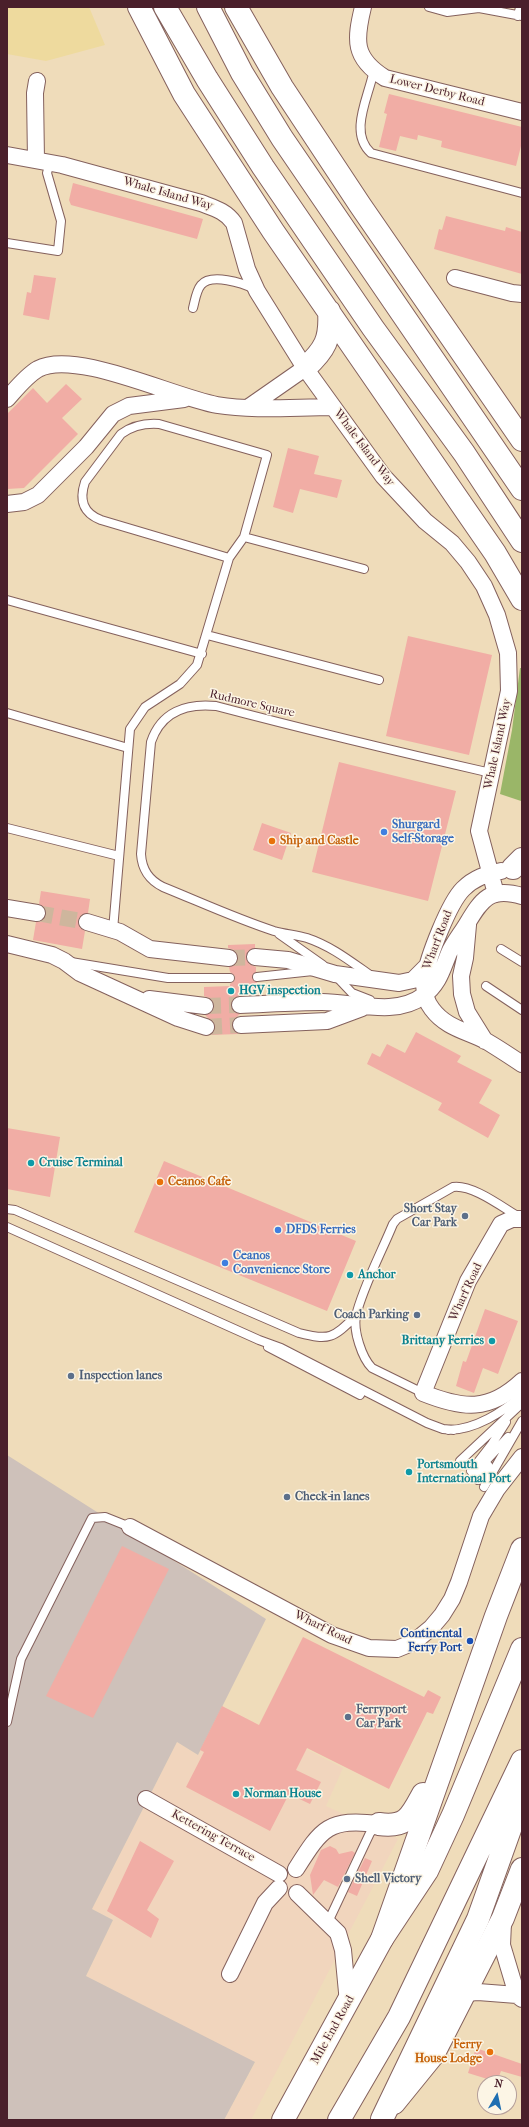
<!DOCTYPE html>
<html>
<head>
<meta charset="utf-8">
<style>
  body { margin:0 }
  #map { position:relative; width:529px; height:2127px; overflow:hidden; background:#efdcba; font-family:"IM FELL French Canon",serif }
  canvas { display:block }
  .frame { position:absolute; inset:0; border:8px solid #4a1f2b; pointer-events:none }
  .north { position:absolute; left:477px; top:2075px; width:40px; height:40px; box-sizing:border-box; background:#fcf5e5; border:1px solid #b59f9b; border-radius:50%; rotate:9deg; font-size:11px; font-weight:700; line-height:16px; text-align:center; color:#4a1f2b }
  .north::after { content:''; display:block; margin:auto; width:14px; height:18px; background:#1f6fb2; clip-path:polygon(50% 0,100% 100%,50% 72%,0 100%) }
</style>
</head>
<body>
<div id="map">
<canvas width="529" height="2127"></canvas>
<div class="frame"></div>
<div class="north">N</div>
</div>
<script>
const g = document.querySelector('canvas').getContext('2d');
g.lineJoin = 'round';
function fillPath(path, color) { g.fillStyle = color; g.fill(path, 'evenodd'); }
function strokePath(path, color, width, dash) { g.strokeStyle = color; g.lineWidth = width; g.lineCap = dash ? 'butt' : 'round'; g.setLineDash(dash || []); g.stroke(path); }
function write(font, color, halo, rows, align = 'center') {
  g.font = font + ' "IM FELL French Canon",serif'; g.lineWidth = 3; g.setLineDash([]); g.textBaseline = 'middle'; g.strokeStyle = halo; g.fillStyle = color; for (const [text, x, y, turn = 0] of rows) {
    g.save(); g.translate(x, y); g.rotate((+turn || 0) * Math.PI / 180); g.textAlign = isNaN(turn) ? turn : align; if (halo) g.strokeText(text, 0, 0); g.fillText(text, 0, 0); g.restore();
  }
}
const built = new Path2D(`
  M222,1706l121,62 -17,38 72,33 -147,281h-27l31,-57 -169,-87 27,-56 -21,-11 85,-167 21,13z`);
const industrial = new Path2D(`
  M7,1455l259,164 -68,136 -21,-13 -85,167 21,11 -27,56 169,86 -31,58h-217z`);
const forest = new Path2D(`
  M520,668h2l-1,133 -21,-7 12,-64z`);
const sand = new Path2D(`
  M7,7h82l16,38 -59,16 -39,-7z`);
const building = new Path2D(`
  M389,94l133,33v15l-6,24 -75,-19 1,-6 -24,-6 -1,5 -17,-4 -4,15 -17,-4 8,-33 -3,-1z
  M73,183l130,36 -6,20 -126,-34 -2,-5z
  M446,216l59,15 1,-4 16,5v42l-88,-25 5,-20 3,1z
  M34,275l22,3 -7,42 -26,-5 4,-23 4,1z
  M66,384l16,15 -20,19 16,16 -54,54 -17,1v-75l26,-26 14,15z
  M288,448l31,8 -5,18 28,6 -5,18 -37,-9 -7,24 -20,-6z
  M408,636l84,19 -23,100 -83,-19z
  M339,762l117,29 -28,110 -116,-29z
  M262,823l29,10 -9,27 -29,-10z
  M41,891l49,8 -2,14 -7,2 -3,5 2,8 5,3 -3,18 -49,-9 3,-18h5l5,-7v-6l-7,-5z
  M255,944v4l-7,3 -2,6 3,7 7,3v5l-4,5 5,5v13h-17l-9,6 1,9 8,4 -7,6 -1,5 1,5 5,4 -27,1 4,-5v-5l-10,-10 8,-4 1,-8 -4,-5 -6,-2v-9l26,-1v-2l5,-4v-4l-5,-4 -1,-5 8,-4 1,-8 -4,-5 -6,-2v-3z
  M416,1032l45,24 -4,6 35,18 -13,23 21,12 -12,23 -50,-28 4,-7 -75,-39 5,-11 8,4 7,-13 18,9z
  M7,1128l53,9 -10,60 -43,-8z
  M164,1161l192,80 -29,70 -193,-79z
  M485,1309l33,12 -20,53 -15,-6 -9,25 -18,-7 7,-25 3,1z
  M122,1546l47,23 -76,149 -47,-22z
  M303,1637l121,60 4,-7 13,7 -8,17 -6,-2 -38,77 -82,-41 -11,22 25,12 -11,22 -21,-10 -19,37 -84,-44 18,-35 -4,-2 22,-44 37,19z
  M140,1841l34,20 -27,49 12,9 -8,19 -44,-27z
  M330,1846l6,3 3,5 13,-3 3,2 -17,34 -14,-7 -11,15 -3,-20 11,-25z
  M365,1858l7,3 -15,35 -9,-4z
  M476,2048l46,16v13l-21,-6 -4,11 -29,-9z`);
const minorTunnel = new Path2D(`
  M37,913l50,9
  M229,958l26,-1
  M205,1006l35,-1
  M206,1027l35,-2`);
const service = new Path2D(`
  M429,7l18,5 32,-4 43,8
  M518,16l2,-9
  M376,73l-4,5c-6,24 -22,56 -1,75l151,40
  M7,243l51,8 3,-30 -14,-48 3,-11
  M193,308c2,-7 3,-17 8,-23 10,-12 42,-2 53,4
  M244,537l120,32
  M7,600l195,54
  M207,635l172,45
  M7,713l121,35
  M7,828l112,28
  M113,930l17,-201 15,-22 35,-23 17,-19 32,-107 15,-21 23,-82 -108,-31c-14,-1 -27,2 -38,10l-36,48c-6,18 -2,31 16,38l128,38
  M279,934l44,31
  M501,949l21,13
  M71,962l97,16h62
  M335,975l17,18 18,7
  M370,975c-20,-14 -39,-29 -63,-37 -10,-3 -22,-4 -33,-7 -37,-12 -74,-29 -111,-44 -14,-7 -21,-17 -22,-33l10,-112c10,-30 35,-39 65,-36 91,24 183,46 275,67
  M257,977l56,-6
  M486,986l36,24
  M7,1209l8,1 284,123c31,8 34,5 57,-17
  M7,1227l252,113 22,8 146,75 16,6 11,1
  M268,1347l92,48
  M423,1393l-51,-25c-10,-10 -19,-37 -16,-52 6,-27 26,-65 37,-92l4,-5 56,-32c19,-3 49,20 66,30
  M448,1430c27,0 55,-18 74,-35
  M460,1461l62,-58
  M471,1471l21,-27 14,-22
  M473,1475l35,-38
  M478,1480l10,-15
  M484,1487l38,-66
  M7,1722l14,-63 71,-141 13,-1 25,10
  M328,1922l42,-89 8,-8`);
const minor = new Path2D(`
  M363,7c-8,33 -10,51 22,71l137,34
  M7,155l55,10 139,38c13,5 25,8 33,20l13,46 10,22 48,77 78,108 42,45 27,22 16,19 16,24 13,29 11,38 1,38 -30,140 17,63
  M36,160l-1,-67 2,-12
  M455,278l57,15 10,1
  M7,399c9,-10 19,-23 31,-30 37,-20 135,28 179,36 37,6 78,2 116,2
  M249,407l56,-39
  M7,504l17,-2 14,-7 48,-48 27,-33 16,-8 55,-7
  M501,871c-15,3 -27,7 -38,18 -14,14 -35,68 -38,88 -2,12 0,23 7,32 14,19 35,22 54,32 12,7 24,15 36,23
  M7,908l30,5
  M87,922l33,10 30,17 79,9
  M468,925l-3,33 -4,18 1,18 5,18 18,29
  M7,944l45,11 12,6 16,12 98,45 28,9
  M255,957l33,3 47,14 64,9 14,-3 15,-15
  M149,999l56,7
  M240,1005c27,-1 55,-3 82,-3 32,0 73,15 101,-6 16,-12 19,-26 26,-43 4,-9 11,-18 16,-26 16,-26 23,-41 57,-31
  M241,1025l86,-4 35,-13
  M522,1219h-10l-11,5 -33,57 -45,112c40,16 66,19 99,-12
  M130,1527l202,108 37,13 28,1 17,-7 17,-14 11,-13 10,-16 7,-17 22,-66 16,-27 25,-32
  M146,1799l133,75
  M296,1869c26,-41 32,-51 83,-45
  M297,1893l41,40 5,17 5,53
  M503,1923l-1,22 15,50 5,4
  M230,1974l35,-71 14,-15
  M466,1993l12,-1 39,3`);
const primary = new Path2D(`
  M379,1824c28,4 32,-8 44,-30
  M394,2103l39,-48 70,-137 19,-49
  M283,2120l99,-181 114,-323 26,-67`);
const motorway = new Path2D(`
  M139,7l45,87 89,137 222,322 27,46
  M165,7l42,72 56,88 110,161 91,125 58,88
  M208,7l34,66 40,65 240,351
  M236,7l46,80 78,118 162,235
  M305,368c20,-18 26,-29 24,-57
  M513,868l9,-9
  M382,1939l45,-68 26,-56 69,-166
  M382,2119l96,-200 44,-123
  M339,2120l60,-103 123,-256`);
const markers = [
  [384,832,4,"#3f7fe0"],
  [272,841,4,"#e8710a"],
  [231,991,4,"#0f9aa8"],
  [31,1163,4,"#0f9aa8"],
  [160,1182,4,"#e8710a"],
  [465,1216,4,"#5c6f8a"],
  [278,1230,4,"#3f7fe0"],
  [225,1263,4,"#3f7fe0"],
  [350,1275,4,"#0f9aa8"],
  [417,1315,4,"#5c6f8a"],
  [492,1341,4,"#0f9aa8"],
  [71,1376,4,"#5c6f8a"],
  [409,1472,4,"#0f9aa8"],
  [287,1497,4,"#5c6f8a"],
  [470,1641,4,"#1a4fb4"],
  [348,1717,4,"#5c6f8a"],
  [236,1794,4,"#0f9aa8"],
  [347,1879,4,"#5c6f8a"],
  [490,2052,4,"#e8710a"]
];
const streetNames = [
  ["Lower Derby Road",437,91,14],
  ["Whale Island Way",168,194,16],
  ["Whale Island Way",364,448,53],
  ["Rudmore Square",252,704,13],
  ["Whale Island Way",498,744,-78],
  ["Wharf Road",438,940,-69],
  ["Wharf Road",466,1292,-65],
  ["Wharf Road",323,1628,26],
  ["Kettering Terrace",213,1836,29],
  ["Mile End Road",333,2030,-61]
];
const shopNames = [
  ["Shurgard",392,825],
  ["Self-Storage",392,839],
  ["DFDS Ferries",286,1230],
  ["Ceanos",233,1256],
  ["Convenience Store",233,1270]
];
const foodNames = [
  ["Ship and Castle",280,841],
  ["Ceanos Cafe",168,1182],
  ["Ferry",482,2045,"right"],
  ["House Lodge",482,2059,"right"]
];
const cultureNames = [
  ["HGV inspection",239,991],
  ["Cruise Terminal",39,1163],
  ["Anchor",358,1275],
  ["Brittany Ferries",484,1341,"right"],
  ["Portsmouth",417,1465],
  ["International Port",417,1479],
  ["Norman House",244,1794]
];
const serviceNames = [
  ["Short Stay",457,1209,"right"],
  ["Car Park",457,1223,"right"],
  ["Coach Parking",409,1315,"right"],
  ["Inspection lanes",79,1376],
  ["Check-in lanes",295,1497],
  ["Ferryport",356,1710],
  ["Car Park",356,1724],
  ["Shell Victory",355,1879]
];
const transitNames = [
  ["Continental",462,1634],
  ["Ferry Port",462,1648]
];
fillPath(built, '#f1d5bd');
fillPath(industrial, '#cec1ba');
fillPath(forest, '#9ab668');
fillPath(sand, '#eeda9e');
fillPath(building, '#f1ada5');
strokePath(minorTunnel, '#ceb69d', 16, [16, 8]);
strokePath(service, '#84615d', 10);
strokePath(minor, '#84615d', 18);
strokePath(primary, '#84615d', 24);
strokePath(motorway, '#84615d', 24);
strokePath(service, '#fff', 8);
strokePath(minor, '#fff', 16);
strokePath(primary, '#fff', 22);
strokePath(motorway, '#fff', 22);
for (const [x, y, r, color] of markers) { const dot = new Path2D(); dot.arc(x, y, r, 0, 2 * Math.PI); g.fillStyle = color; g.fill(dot); strokePath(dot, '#fcf5e5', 1.5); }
write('12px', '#4a1f2b', '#fcf5e5', streetNames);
write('bold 12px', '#366cbe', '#fcf5e5', shopNames, 'left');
write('bold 12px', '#c56008', '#fcf5e5', foodNames, 'left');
write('bold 12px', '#0d838f', '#fcf5e5', cultureNames, 'left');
write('bold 12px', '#4e5e75', '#fcf5e5', serviceNames, 'left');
write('bold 12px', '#164399', '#fcf5e5', transitNames, 'right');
</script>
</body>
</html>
